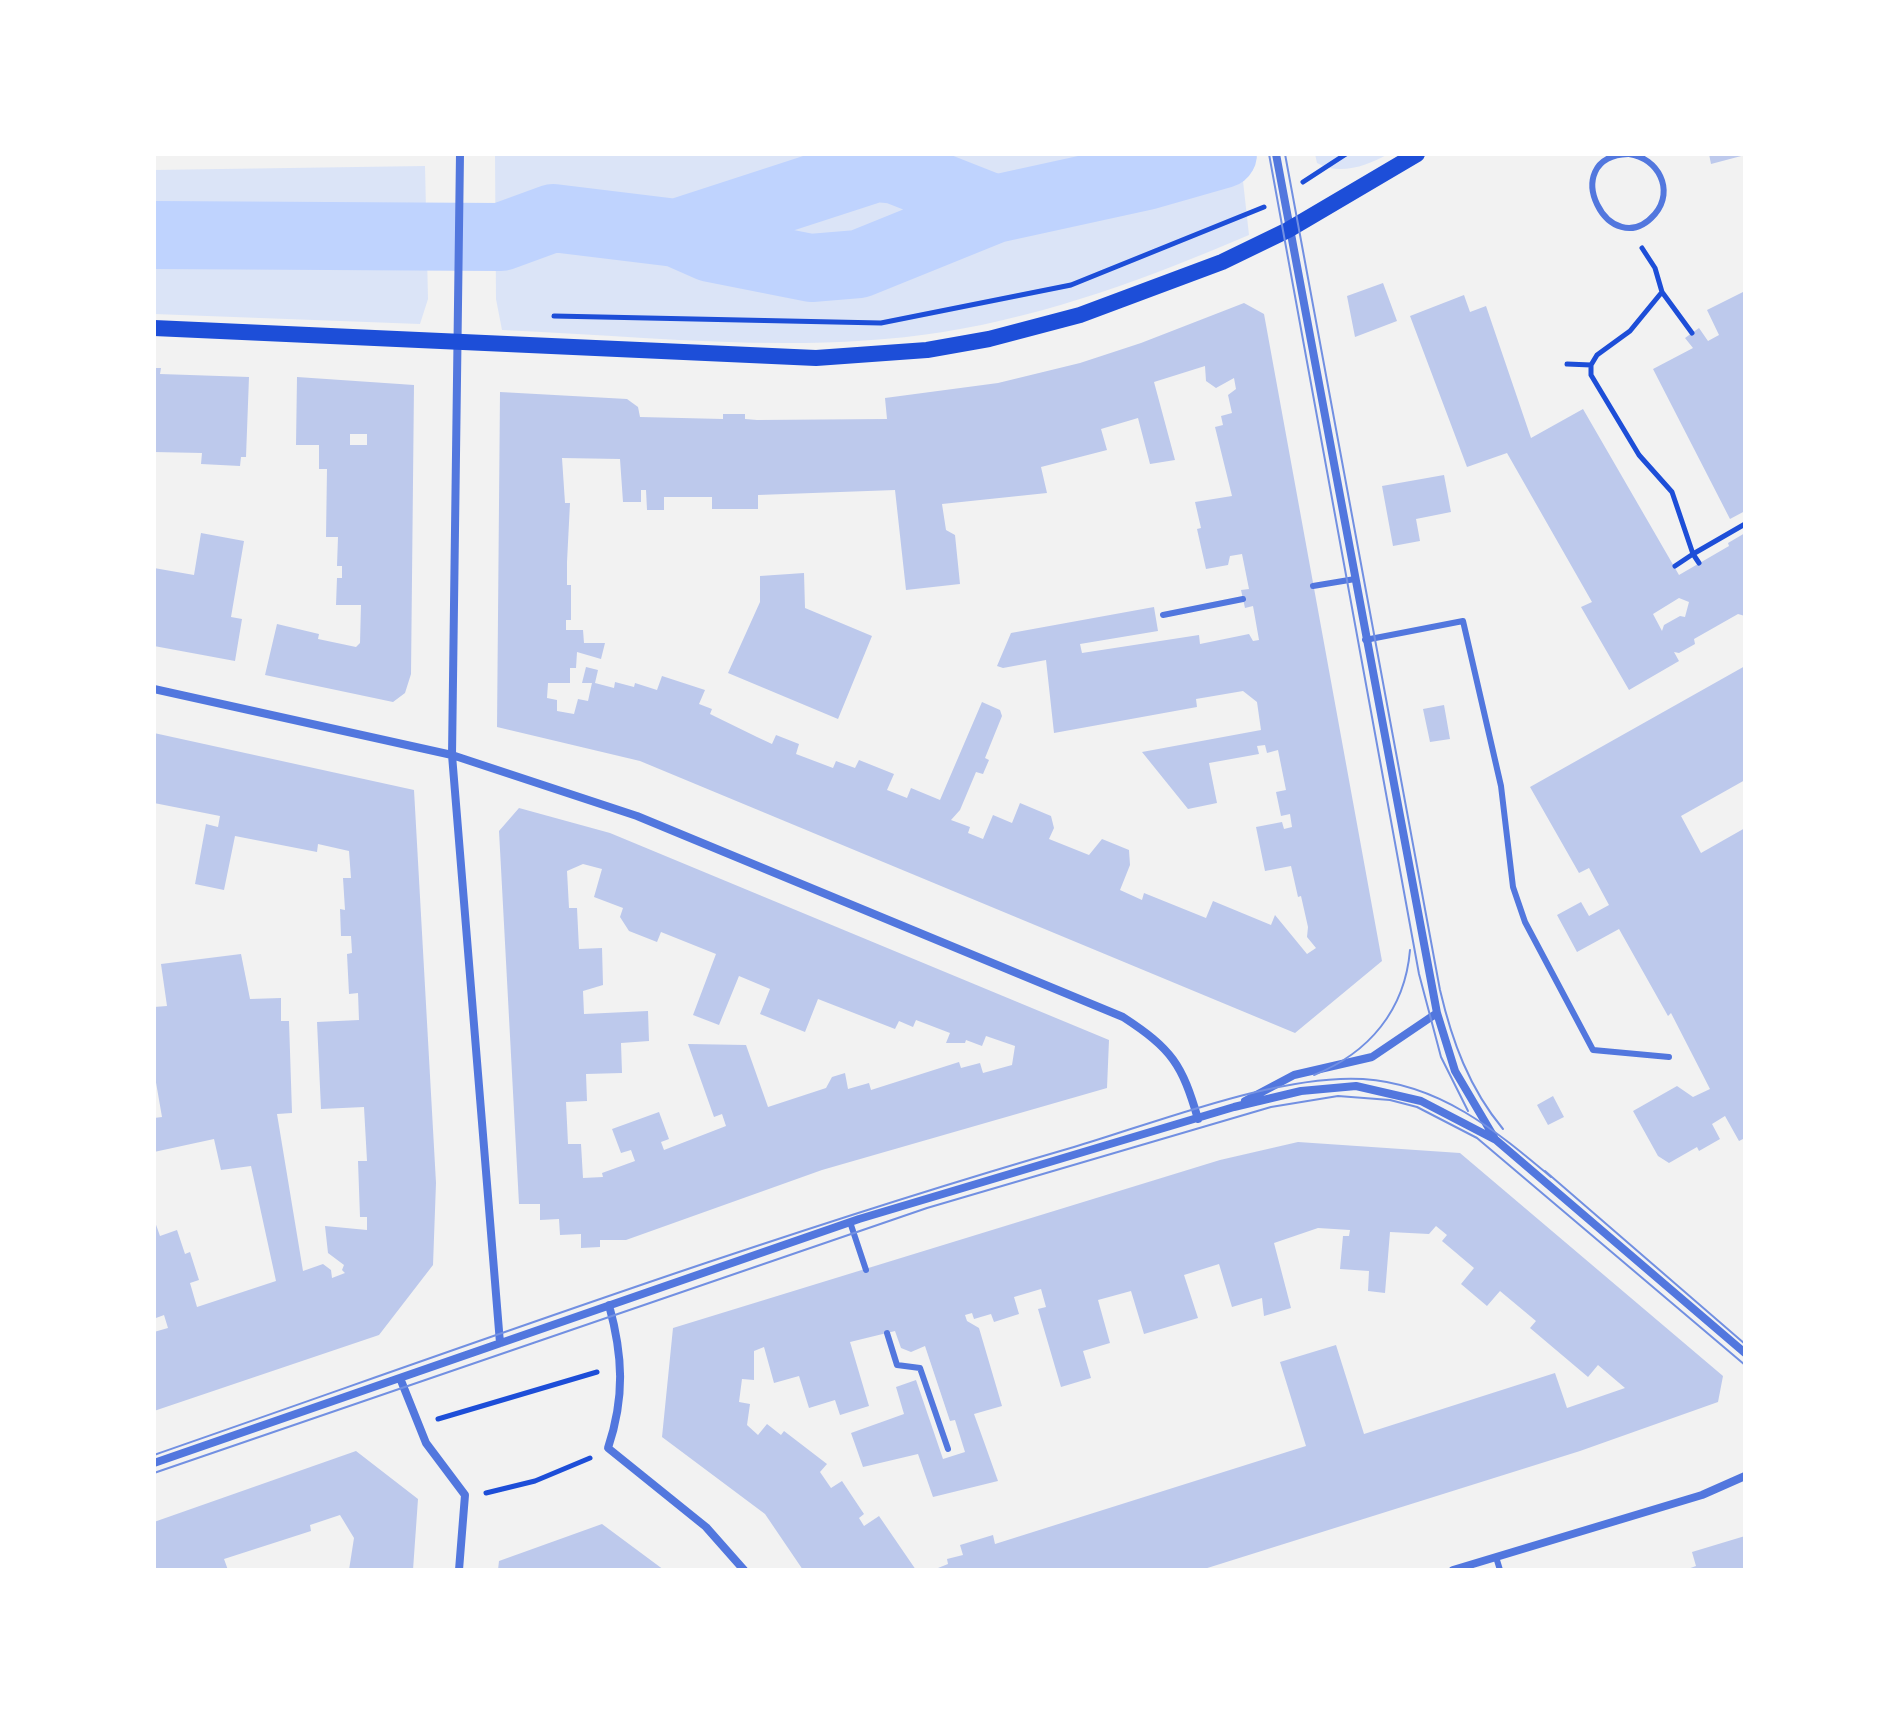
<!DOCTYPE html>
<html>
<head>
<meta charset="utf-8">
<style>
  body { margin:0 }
  #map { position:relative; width:1899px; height:1724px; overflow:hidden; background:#f2f2f2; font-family:"Fira Sans Condensed",sans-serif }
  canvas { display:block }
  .frame { position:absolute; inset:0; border:156px solid #fff; pointer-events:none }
</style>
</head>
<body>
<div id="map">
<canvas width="1899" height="1724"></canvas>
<div class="frame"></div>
</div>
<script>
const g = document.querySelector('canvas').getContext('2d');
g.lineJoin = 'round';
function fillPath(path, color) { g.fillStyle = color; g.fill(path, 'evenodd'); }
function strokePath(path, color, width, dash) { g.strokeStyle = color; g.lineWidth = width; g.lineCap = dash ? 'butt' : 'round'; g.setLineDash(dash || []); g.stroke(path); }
const green = new Path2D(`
  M495,154h745l9,81c-98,42 -200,80 -306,97 -144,23 -296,4 -441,-2l-6,-31z
  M1315,154h73c-21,12 -49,22 -71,9z
  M425,166l3,133 -8,25 -266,-10v-144z`);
const river = new Path2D(`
  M676,233l200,-65 20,2 99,39
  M154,235l347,2 52,-19 123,15 34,15 101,20 48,-4 136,-55 151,-33 77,-22`);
const building = new Path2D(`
  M1709,154h36v1l-34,9z
  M1383,283l14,38 -42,16 -8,-41z
  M1745,291v220l-15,8 -77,-150 40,-21 -8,-10 14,-10 9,13 11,-6 -12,-25z
  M1464,295l6,17 16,-6 45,132 52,-29 96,166 50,-29 -1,-3 17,-10v83l-7,-2 -44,25 1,5 -16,9 -5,-1 5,9 -50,29 -48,-83 11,-5 -85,-149 -40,14 -57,-151zM1679,598l10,4 -4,15 -5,-1 -16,9 -2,6 -9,-17z
  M1244,303l20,11 118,647 -87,72 -655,-272 -143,-34 3,-335 127,7 11,8 2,10 83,2v-5h22v5l12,1 130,-1 -2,-21 113,-15 82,-20 61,-20zM1205,366l1,15 10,7 18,-10 2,11 -8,6 4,18 -11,3 2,9 -8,2 17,69 -37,6 6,26 -4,1 9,40 22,-4 2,-9 12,-2 7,35 -8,1 4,18 8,-2 6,34 -6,1 -4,-7 -49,10 -1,-9 -117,18 -2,-9 78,-13 -4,-24 -143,26 -14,33 6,2 43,-8 8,73 143,-26 -1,-8 47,-8 14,11 4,28 -119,22 46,57 29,-6 -8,-40 50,-9 -2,-8 8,-1 2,8 11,-3 8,40 -10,2 5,24 9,-2 2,13 -8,2 -2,-7 -26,5 9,44 26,-5 7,31 3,-1 7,31 -1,10 9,11 -9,6 -32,-39 -4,10 -58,-24 -7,17 -62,-25 -2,7 -22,-10 10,-25 -1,-15 -27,-11 -13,16 -40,-16 5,-11 -3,-12 -31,-13 -8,20 -19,-8 -10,24 -15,-6 2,-6 -19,-7 9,-10 16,-38 7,2 6,-14 -4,-2 17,-42 -2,-6 -18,-8 -42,98 -29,-12 -4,10 -20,-8 7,-16 -35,-14 -4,8 -19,-7 -3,7 -37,-14 3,-10 -23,-9 -4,9 -15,-7 -47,-23 2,-5 -13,-5 6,-14 -43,-14 -5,14 -22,-7 -1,4 -19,-5 -1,6 -19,-5 3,-13 -12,-3 -4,16h10l-4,18 -10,-2 -4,15 -17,-3v-11l-10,-2 1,-15h22v-15h6l1,-16 24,7 4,-16h-21l-1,-13h-17v-10h5v-35h-4v-23l3,-59h-5l-3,-45 58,1 3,43h18v-12h5l1,20h17v-13h48v12h46v-14l137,-5 11,100 54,-6 -5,-49 -9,-5 -4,-26 105,-11 -6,-26 66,-17 -6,-21 37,-11 12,46 25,-4 -21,-78z
  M154,368h7l-1,6 89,3 -3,80h-5l-1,9 -39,-2 1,-11 -48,-1z
  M297,377l117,8 -3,289 -6,19 -12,9 -128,-27 12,-51 42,10 -1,5 38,8 4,-4 1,-38h-25l1,-27h5v-12h-5l1,-29h-12l1,-68h-8v-24h-23zM350,434h17v11h-17z
  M1444,475l7,37 -35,7 4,22 -27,5 -11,-60z
  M201,533l43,8 -13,76 11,2 -7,42 -81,-15v-78l40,7z
  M804,573l1,35 67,28 -34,83 -110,-46 32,-71v-26z
  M1745,666v114l-64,36 20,37 44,-25v310l-6,3 -14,-25 -13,8 8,15 -21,12 -2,-4 -28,16 -11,-7 -25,-45 44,-25 16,11 17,-8 -39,-76 -3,3 -49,-87 -42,23 -20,-37 24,-13 8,14 20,-11 -20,-37 -10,5 -49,-86z
  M1444,705l6,34 -20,3 -7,-33z
  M154,733l260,57 22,393 -3,82 -54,70 -225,76v-79l14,-4 -4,-13 -8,3 -2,-7v-92l6,17 17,-6 8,24 5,-2 9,28 -9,3 7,24 79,-26 -25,-115 -30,4 -7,-31 -60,13v-34l8,-1 -8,-46v-64l13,-1 -6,-42 80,-10 9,45 31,-1v23h8l3,92 -15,1 26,157 20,-7 8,6 1,8 13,-5 -3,-3 2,-5 -16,-12 -3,-27 42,4v-13h-7l-2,-56h9l-3,-54 -43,2 -4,-87 42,-2 -1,-27 -9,1 -2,-40 5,-1 -1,-17h-10l-1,-27 5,1 -2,-32h8l-2,-27 -31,-7 -1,8 -82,-16 -11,54 -29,-6 11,-60 12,3 2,-11 -66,-13z
  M519,808l91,25 499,207 -2,48 -285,82 -196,70h-26v7l-19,1v-14l-21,1 -1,-16 -19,1v-16h-21l-20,-373zM583,864l19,5 -8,28 29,11 -3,9 9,14 28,11 4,-10 55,22 -23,61 26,10 20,-49 31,13 -10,25 45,18 13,-33 77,30 4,-8 14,6 3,-7 34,13 -4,10h19l1,-3 16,6 4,-10 29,10 -3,19 -29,8 -3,-10 -19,5 -2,-6 -88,28 -2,-7 -21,6 -3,-16 -13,4 -6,11 -58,19 -22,-62 -58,-1 26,73 8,-3 4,12 -62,24 -3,-8 8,-3 -10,-27 -47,17 9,24 10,-3 4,11 -33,12 1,4 -20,1 -2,-34h-13l-2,-42 21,-1 -1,-27 36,-1 -1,-30 28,-2 -1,-30 -64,3 -1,-23 20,-6 -1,-37 -23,1 -2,-41h-8l-2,-37z
  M1553,1096l11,21 -16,8 -11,-20z
  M1298,1142l162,11 263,223 -5,26 -138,49 -379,119h-268l15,-6 -1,-5 16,-4 -3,-10 33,-10 2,9 311,-98 -26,-84 56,-17 28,89 191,-61 12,35 58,-20 -27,-23 -10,12 -58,-49 6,-7 -36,-30 -13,15 -26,-22 13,-16 -32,-27 5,-6 -11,-9 -7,8 -39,-2 -5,61 -17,-2 1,-20 -29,-2 3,-33h6l1,-6 -32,-2 -44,15 17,65 -27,8 -2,-18 -30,9 -13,-43 -35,11 14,43 -54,16 -13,-43 -33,9 12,43 -27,8 8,27 -30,9 -23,-78 8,-2 -5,-18 -27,8 5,17 -25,8 -3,-8 -17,5 -2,-6 -7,2 2,6 12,7 23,78 -28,8 24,67 -65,16 -15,-43 -55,13 -12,-34 53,-19 -8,-27 20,-7 27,79 22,-7 -10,-32 -5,1 -25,-75 -14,6 -10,-4 -6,-17 -45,11 19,64 -29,9 -5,-15 -26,8 -10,-32 -25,7 -10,-36 -10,4v29l-12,-1 -3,23 11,2 -3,21 11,10 9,-11 14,11 3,-4 43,33 -7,8 11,16 11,-7 22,33 -5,4 5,8 15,-10 37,54h-113l-38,-56 -103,-77 11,-109 547,-168z
  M356,1451l62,48 -5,71h-64l5,-32 -14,-23 -30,10 1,6 -87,28 4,11h-74v-48z
  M602,1524l62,46h-166l1,-9z
  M1745,1536v34h-60l11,-4 -4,-14z`);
const path = new Path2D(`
  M1303,182l43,-28
  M1642,248l13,20 7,24 30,41
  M1662,292l-32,39 -33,24 -6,10v10l48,80 33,37 21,62 -18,12
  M554,316l327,7 190,-38 193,-78
  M1567,364l24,1
  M1699,563l-6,-9 52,-30
  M438,1419l159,-47
  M486,1493l49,-12 55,-23`);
const service = new Path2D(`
  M1628,154c-73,3 -18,112 27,60 20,-24 3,-56 -26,-60
  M1313,586l42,-7
  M1163,615l80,-16
  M1365,640l98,-19 38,165 12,101 12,35 68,128 76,7
  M850,1222l16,48
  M887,1333l10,32 23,3 28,81
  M1496,1557l4,13`);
const minor = new Path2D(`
  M460,154l-8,601 48,588
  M1276,154l161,859 18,58 39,66
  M154,689l298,66 185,61 486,201c49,32 59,47 75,102
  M1245,1101l49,-26 78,-18 65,-44
  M609,1305c14,51 16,92 -1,143l98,79 38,43
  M400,1378l26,65 39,52 -6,75
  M154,1463l705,-244 375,-112 67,-16 55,-5 65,15 75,39 249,213
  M1453,1570l249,-75 43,-19`);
const secondary = new Path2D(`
  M154,328l662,30 111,-8 62,-11 91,-24 142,-53 66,-32 129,-76`);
const tram = new Path2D(`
  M1269,154l150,820 22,83 27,54
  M1285,154l155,836c12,51 29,98 63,139
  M1314,1075c55,-22 91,-65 96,-125
  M1545,1171l200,173
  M154,1455c305,-106 609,-218 920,-308 84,-25 205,-73 289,-68 77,5 132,51 188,98
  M154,1473l773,-265 344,-101 67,-11 52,4 27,7 60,31 268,227`);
fillPath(green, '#dbe4f7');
strokePath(river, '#bfd3fe', 68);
fillPath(building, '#bdc9ec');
strokePath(path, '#1d4ed8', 5);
strokePath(service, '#5277de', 6);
strokePath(minor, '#5277de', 8);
strokePath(secondary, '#1d4ed8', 16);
strokePath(tram, '#7290e2', 2);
</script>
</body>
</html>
